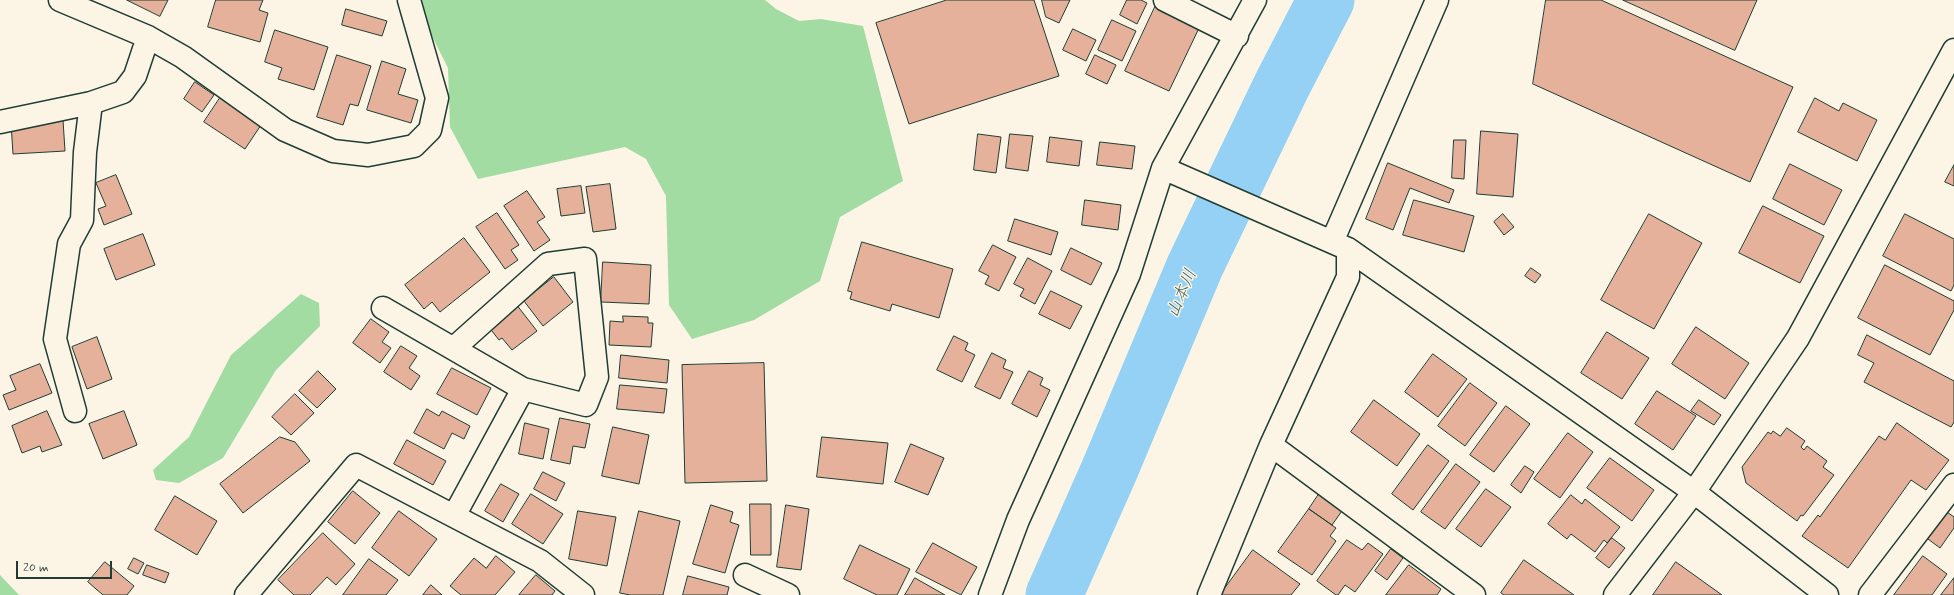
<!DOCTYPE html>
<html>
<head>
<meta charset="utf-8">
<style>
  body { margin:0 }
  #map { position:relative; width:1954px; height:595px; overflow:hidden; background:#fcf5e5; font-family:Mynerve,sans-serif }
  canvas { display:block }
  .scale { position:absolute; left:16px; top:561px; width:96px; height:18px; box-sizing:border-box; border:2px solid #1f3d34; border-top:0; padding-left:5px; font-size:12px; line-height:14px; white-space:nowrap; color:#1f3d34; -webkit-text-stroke:3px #fcf5e5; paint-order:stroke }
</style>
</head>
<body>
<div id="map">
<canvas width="1954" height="595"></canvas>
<div class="scale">20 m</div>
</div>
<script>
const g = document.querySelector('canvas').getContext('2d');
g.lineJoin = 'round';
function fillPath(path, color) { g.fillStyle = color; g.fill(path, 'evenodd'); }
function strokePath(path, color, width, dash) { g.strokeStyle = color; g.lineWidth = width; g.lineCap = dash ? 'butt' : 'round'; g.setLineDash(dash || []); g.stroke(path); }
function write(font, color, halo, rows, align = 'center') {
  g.font = font + ' Mynerve,"Klee One",sans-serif'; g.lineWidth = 3; g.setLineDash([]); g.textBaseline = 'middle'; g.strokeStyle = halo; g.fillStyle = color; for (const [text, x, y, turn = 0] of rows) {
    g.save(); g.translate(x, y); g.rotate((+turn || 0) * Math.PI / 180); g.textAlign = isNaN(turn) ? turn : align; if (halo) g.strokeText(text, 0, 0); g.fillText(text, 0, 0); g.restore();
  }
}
const green = new Path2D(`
  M421,0h344l11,9 23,12 22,-2 42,7 40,155 -63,36 -20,64 -66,39 -62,19 -23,-34 -3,-109 -20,-37 -21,-12 -147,32 -28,-52 -2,-59 -25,-50z
  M301,294l18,9 1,23 -44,44 -53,88 -44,25 -23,-3 -3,-10 36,-33 42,-82z
  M0,575l19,20h-19z`);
const river = new Path2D(`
  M1054,595l55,-124 86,-205 87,-181 44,-85`);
const building = new Path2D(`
  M127,0h41l-8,16z
  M216,0h47l-4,10 9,3 -8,29 -52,-15z
  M947,0h87l25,76 -150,48 -33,-101z
  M1042,0h28l-11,23 -13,-6z
  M1127,0h14l6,3 -10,21 -17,-9z
  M1546,0h55l192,87 -43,95 -217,-98z
  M1623,0h134l-22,50z
  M1156,5l44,21 -31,65 -44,-20z
  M346,9l41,12 -5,15 -40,-11z
  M1112,20l24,11 -14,30 -24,-11z
  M1073,29l23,11 -10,21 -23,-11z
  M275,30l53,17 -14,43 -36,-11 4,-11 -17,-6z
  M337,55l34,11 -13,40 -8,-2 -7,21 -26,-8z
  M1095,55l21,10 -9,19 -21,-10z
  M382,61l24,8 -8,25 20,6 -7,23 -44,-13z
  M195,82l19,13 -12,17 -18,-13z
  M220,98l41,27 -16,24 -41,-27z
  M1815,98l24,13 4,-8 34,17 -20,41 -59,-29z
  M63,120l2,31 -52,3 -2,-31z
  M1481,131l37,3 -5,63 -36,-3z
  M978,134l23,3 -5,36 -22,-3z
  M1010,134l23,2 -5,35 -22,-3z
  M1050,137l32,4 -3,25 -32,-4z
  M1454,140h12l-2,39 -12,-1z
  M1100,142l35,4 -3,23 -35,-4z
  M1388,163l66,27 -5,13 -39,-15 -17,42 -27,-11z
  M1790,164l52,26 -18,35 -51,-26z
  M1954,165v21l-9,-4z
  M116,175l16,39 -28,11 -6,-16 8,-3 -10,-23z
  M610,184l6,45 -23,3 -7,-45z
  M581,186l4,27 -24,3 -4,-27z
  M527,191l18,26 -8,5 13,18 -16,11 -30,-45z
  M1085,200l36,5 -3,25 -36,-5z
  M1414,200l60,16 -10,36 -61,-17z
  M1763,206l61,30 -24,47 -61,-30z
  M497,213l22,32 -8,5 7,10 -13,9 -29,-42z
  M1503,214l11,13 -10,8 -10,-13z
  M1649,214l53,29 -48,86 -53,-29z
  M1905,214l49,25v46l-3,6 -68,-35z
  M1015,219l43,13 -7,23 -43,-14z
  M143,234l12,31 -39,15 -12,-31z
  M464,238l26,34 -50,40 -8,-10 -8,7 -19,-24z
  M862,242l91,27 -14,49 -47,-14 -2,7 -40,-12 2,-7 -4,-1z
  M993,245l23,12 -17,34 -14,-7 4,-8 -10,-5z
  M1071,248l31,15 -11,22 -30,-15z
  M1028,258l24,13 -17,33 -15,-8 4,-7 -10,-5z
  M603,262l48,3 -2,39 -48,-2z
  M1885,265l69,36v9l-24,45 -72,-37z
  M1531,268l10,7 -6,8 -10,-7z
  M554,277l19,25 -30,24 -19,-25z
  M1051,291l31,15 -12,23 -31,-15z
  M516,304l21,27 -25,19 -10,-12 -3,2 -11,-14z
  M623,316l25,1v6h5l-2,24 -42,-2 1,-24 13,1z
  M371,319l18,13 -7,10 9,6 -11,15 -27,-20z
  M1696,327l53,36 -24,36 -53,-35z
  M1607,332l42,26 -27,41 -41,-26z
  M1867,335l87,46v41l-3,5 -87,-45 10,-19 -16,-8z
  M954,336l14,7 -3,7 10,5 -13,27 -25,-12z
  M97,337l15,42 -25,10 -15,-42z
  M401,346l16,10 -8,12 11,8 -9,14 -27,-18z
  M992,353l14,7 -3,8 10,4 -13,27 -25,-12z
  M1433,354l34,25 -29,38 -33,-25z
  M621,355l48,5 -2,23 -48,-5z
  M764,363l3,118 -82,2 -3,-118z
  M40,364l12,29 -43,17 -6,-15 13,-5 -6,-14z
  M452,368l39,20 -14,27 -40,-21z
  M318,371l18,18 -19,19 -18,-17z
  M1029,371l14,7 -3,7 10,5 -13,27 -25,-13z
  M1470,383l27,20 -32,43 -27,-20z
  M620,385l47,4 -3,24 -47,-4z
  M1657,391l39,25 -23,34 -38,-26z
  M295,394l19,19 -23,22 -19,-18z
  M1374,400l46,34 -23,32 -46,-34z
  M1699,400l22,15 -7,10 -23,-14z
  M1506,406l24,18 -36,48 -24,-17z
  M427,409l12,7 3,-5 28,15 -6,13 -12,-6 -8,16 -30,-16z
  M47,411l15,34 -20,7 -2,-6 -18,7 -10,-27z
  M124,411l13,34 -34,14 -14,-35z
  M560,418l30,6 -5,24 -12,-2 -3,18 -19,-4z
  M525,423l24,6 -6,30 -24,-5z
  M1897,423l52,37 -23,30 -15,-10 -63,88 -46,-32 16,-21 2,2 59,-81 6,4z
  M613,427l36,8 -10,49 -37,-8z
  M1787,428l18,13 -4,6 3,3 3,-4 20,15 -4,6 11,8 -31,41 -2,-1 -4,6 -51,-38 -4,-16 26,-35 3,2 2,-3 7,5z
  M1568,433l25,19 -33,46 -26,-19z
  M280,437l15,5 15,19 -67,52 -23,-29z
  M822,437l66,6 -5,41 -66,-7z
  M407,440l39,21 -13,24 -39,-21z
  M911,444l33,14 -16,37 -33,-13z
  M1428,445l21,16 -36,49 -21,-16z
  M1610,458l44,32 -22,31 -45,-33z
  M1456,464l24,18 -35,47 -24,-17z
  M1525,466l9,6 -13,21 -10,-8z
  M543,472l22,11 -9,18 -22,-12z
  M501,484l18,10 -16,28 -18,-11z
  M1486,489l25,18 -30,40 -25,-18z
  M353,491l27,22 -25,31 -27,-22z
  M1321,491l23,17 -12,17 -23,-16z
  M531,494l32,20 -20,30 -31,-20z
  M1571,495l11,9 3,-5 35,28 -13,16 -3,-3 -9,12 -24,-18 -4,5 -19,-15z
  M175,496l42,25 -20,34 -42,-25z
  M750,504h21v51h-20z
  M711,505l22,7 -3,10 9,3 -14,48 -32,-9z
  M786,505l23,4 -8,61 -24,-3z
  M1309,509l27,19 -6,8 6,5 -24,34 -34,-23z
  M399,511l38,28 -28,37 -37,-28z
  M578,511l38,6 -9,49 -38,-7z
  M639,511l41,10 -17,74h-33l-10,-2z
  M1947,512l7,5v11l-14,20 -12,-9z
  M323,533l32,31 -19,21 -9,-8 -17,18h-16l-16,-15z
  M1612,538l13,10 -16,20 -13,-10z
  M1347,540l15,10 6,-7 15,11 -28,38 -10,-7 -7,10h-2l-19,-14z
  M933,543l44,24 -16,28 -45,-23z
  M860,545l50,24 -13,26h-20l-33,-16z
  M1391,549l12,9 -16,22 -12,-9z
  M1253,550l47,34 -9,11h-71z
  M496,556l19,16 -20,23h-34l-11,-9 24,-28 12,10z
  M1923,556l24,18 -15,21h-38z
  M134,558l10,5 -6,11 -10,-5z
  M369,559l29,21 -12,15h-43z
  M1524,560l50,35h-70l-3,-2z
  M105,562l29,24 -7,9h-24l-15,-13z
  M1676,562l46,33h-69z
  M147,565l22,8 -4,10 -22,-8z
  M1409,565l32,24 -4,6h-51z
  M536,575l19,16 -3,4h-33z
  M688,576l41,11 -2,8h-44z
  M915,578l30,17h-40z
  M1954,578v17h-13z
  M431,585l11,10h-19z`);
const minor = new Path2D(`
  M60,0l88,37 35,20 102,73 48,21 35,4 46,-9 16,-16 7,-32 -28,-98
  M1165,0l72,36
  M0,122l91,-19 32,-11 12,-16 13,-39
  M1163,168l185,81 346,243 133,103
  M1332,242l105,-242
  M383,308l140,81 63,16 11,-28 -12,-118 -37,5 -94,84
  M75,411l-20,-72 14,-95 13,-24 3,-68 6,-49
  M1271,445l203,150
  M454,516l69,-127
  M745,575l43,20
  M246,595l110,-130 184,96 43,34
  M990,595l28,-75 111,-246 34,-106 92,-168
  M1209,595l62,-150 77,-168v-28
  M1615,595l79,-103 104,-154 156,-288
  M1870,595l84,-110`);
const waterNames = [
  ["山本川",1183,294,-67]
];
fillPath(green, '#a2dca2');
strokePath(river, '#94d1f5', 57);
fillPath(building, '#e6b19a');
strokePath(building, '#1f3d34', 1);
strokePath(minor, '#1f3d34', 25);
strokePath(minor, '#fcf5e5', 22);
write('italic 17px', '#365b5b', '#fcf5e5', waterNames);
</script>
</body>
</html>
